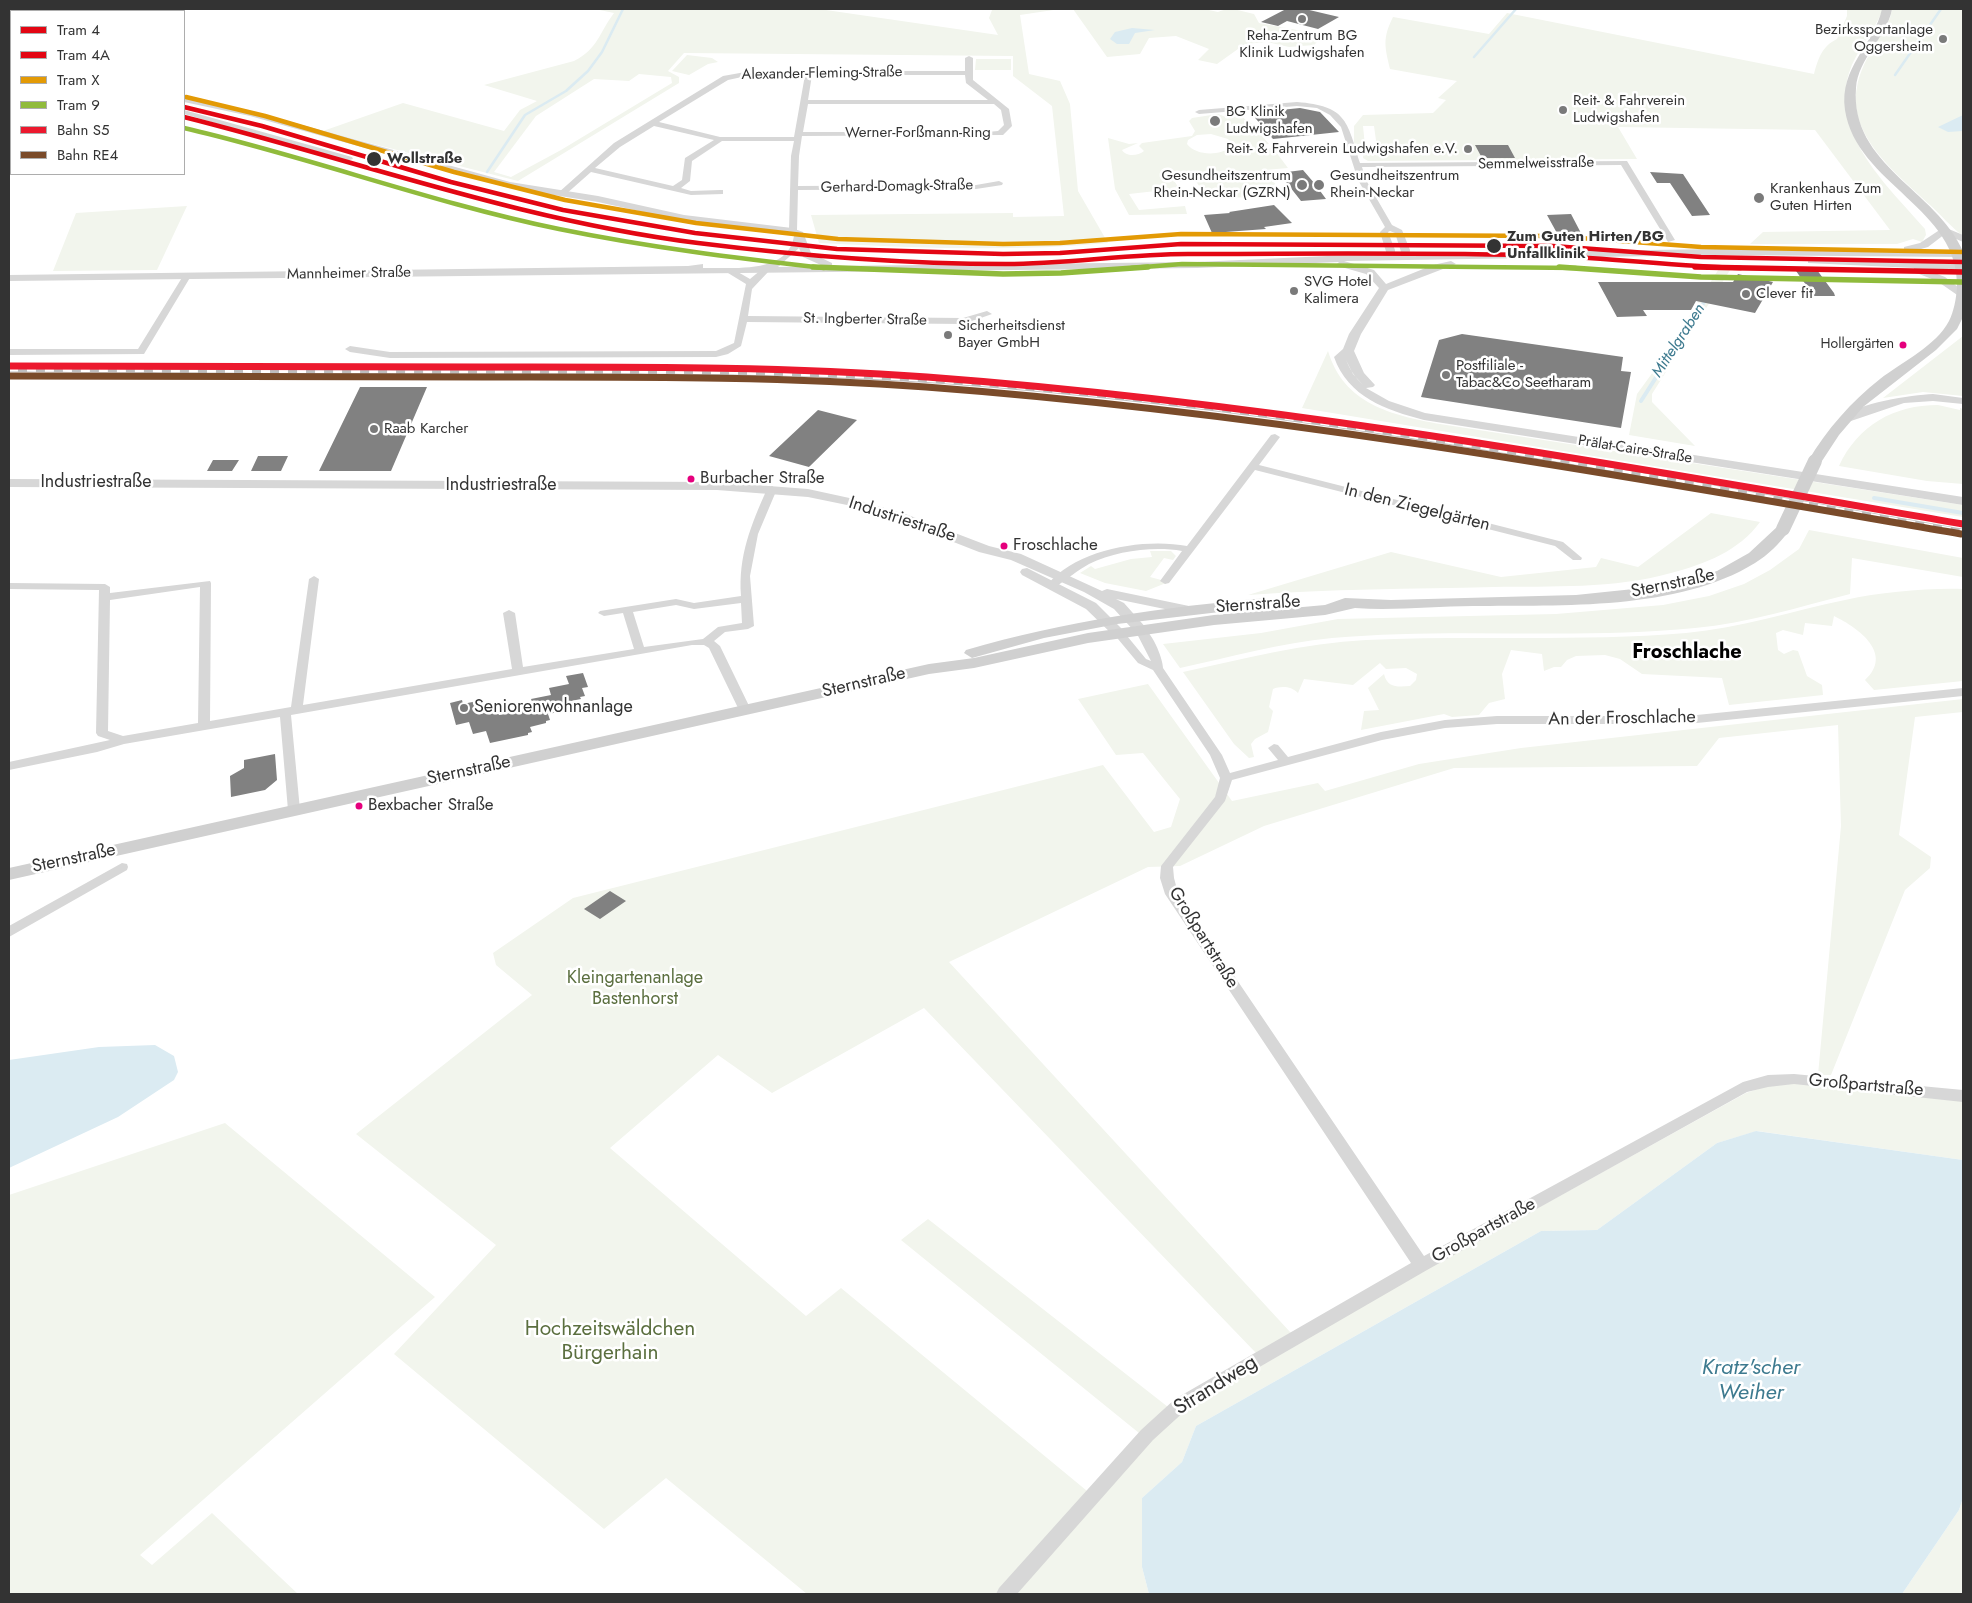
<!DOCTYPE html>
<html>
<head>
<meta charset="utf-8">
<style>
  body { margin:0 }
  #map { position:relative; width:1972px; height:1603px; overflow:hidden; background:#fff; font-family:Jost,sans-serif }
  canvas { display:block }
  .frame { position:absolute; inset:0; border:10px solid #333; pointer-events:none }
  .legend { position:absolute; left:10px; top:10px; width:175px; height:165px; box-sizing:border-box; background:#fff; border:1px solid #adadad; margin:0; padding:6px 9px; list-style:none; font-size:15px; color:#333 }
  .legend li { display:flex; align-items:center; gap:10px; height:25px }
  .legend b { width:25px; border:1px solid #adadad }
</style>
</head>
<body>
<div id="map">
<canvas width="1972" height="1603"></canvas>
<div class="frame"></div>
<ul class="legend">
<li><b style="height:6px;background:#e30613"></b>Tram 4</li>
<li><b style="height:6px;background:#e30613"></b>Tram 4A</li>
<li><b style="height:6px;background:#e39a05"></b>Tram X</li>
<li><b style="height:6px;background:#90bb3c"></b>Tram 9</li>
<li><b style="height:6px;background:#ec192e"></b>Bahn S5</li>
<li><b style="height:6px;background:#7a4b2a"></b>Bahn RE4</li>
</ul>
</div>
<script>
const g = document.querySelector('canvas').getContext('2d');
g.lineJoin = 'round';
function fillPath(path, color) { g.fillStyle = color; g.fill(path, 'evenodd'); }
function strokePath(path, color, width, dash) { g.strokeStyle = color; g.lineWidth = width; g.lineCap = dash ? 'butt' : 'round'; g.setLineDash(dash || []); g.stroke(path); }
function write(font, color, halo, rows, align = 'center') {
  g.font = font + ' Jost,sans-serif'; g.lineWidth = 5; g.setLineDash([]); g.textBaseline = 'middle'; g.strokeStyle = halo; g.fillStyle = color; for (const [text, x, y, turn = 0] of rows) {
    g.save(); g.translate(x, y); g.rotate((+turn || 0) * Math.PI / 180); g.textAlign = isNaN(turn) ? turn : align; if (halo) g.strokeText(text, 0, 0); g.fillText(text, 0, 0); g.restore();
  }
}
const green = new Path2D(`
  M595,9h224l179,26 -9,-17 3,-8 68,-1 -40,6 9,59 31,7 10,23 8,87 30,52c-97,9 -192,5 -289,0l-8,-28 202,-2v4l51,-1 -12,-110 -39,-30v-20l-329,-3 -16,18 11,6v6l-161,98 -195,-50 80,-28 101,28 16,-21 17,-9 -53,-16 90,-24c24,-12 25,-28 40,-48zM639,74l32,3 1,6 -111,67 -50,27 -17,-5 42,-56 58,-37 35,2z
  M1073,9h131l14,3c12,-6 23,-1 36,2l5,9 65,12 -10,10 -25,2 -22,-5 -22,2 -28,20 -19,-4 11,-11 -33,-13 -27,2 -9,16 -33,3z
  M1847,9h36c-8,22 -27,41 -34,64 -19,62 40,114 76,156l1,6 -4,7 -9,-3 -16,5h-147l13,-12 127,-2 -75,-100 -197,-3 19,32 -269,2 -5,-3v-4l15,1 -4,-29h-11l2,20h-11v-20l9,-11 70,-2 13,-13 -8,-2 19,-17 -67,-12c-5,-22 -8,-30 3,-52l96,17 18,-21 307,61c4,-15 8,-28 23,-35l10,-23z
  M1892,9h71v227c-12,-9 -22,-21 -33,-31 -32,-30 -83,-69 -73,-118 4,-24 22,-48 33,-69z
  M687,55l25,3 6,4 -10,2 -19,11 -17,-4z
  M976,59h35v11h-36z
  M1236,113l15,10 18,21 -9,1 3,4 10,-1 15,20 -23,2 17,23 -48,5 -4,-5 -27,4 -4,-6 3,-1 -7,-10 -20,2 3,5 -7,1 2,4h-6l-2,-2 -36,4 10,16 46,-4 2,8 -58,1 -14,-26 -7,-51 21,6 9,-1 -16,7c4,7 16,6 22,1l-5,-5 3,-3 50,-7 3,-5 -6,-10 3,-3 26,-4 8,3v-3zM1211,134l17,5 4,5 -1,3c-11,9 -35,9 -44,-3l1,-4 9,-5z
  M187,206l-30,64 -104,1 23,-58z
  M1720,267h12l-80,127v8l43,44 -66,-11 8,-41 24,-33z
  M1963,336v60l-40,-4 -40,6z
  M1328,351c16,53 63,64 112,73l523,81v12l-661,-109z
  M1938,405l22,5v-2l3,1v75l-36,-3 -88,-15c19,-41 55,-61 99,-61z
  M1711,513l49,9c-21,29 -55,42 -89,51 -57,16 -120,13 -177,14 -82,2 -164,2 -246,8l143,-43 110,25 95,-10 5,-9 37,9z
  M1809,530l154,28v19l-111,-19 -2,36c-51,13 -102,29 -155,34 -120,12 -242,-1 -363,10 -51,5 -102,19 -152,30l-17,-24 98,-11 77,-14 218,-5 107,-9 46,-9 35,-12 26,-14 29,-21z
  M1150,551h21l5,5 -3,4 -9,-2 -14,19 15,4 1,2 -20,8 -41,-8 -25,-10 11,-7 4,3 36,-10 21,-2z
  M1963,589v92l-89,9 -9,-10c29,-26 -6,-52 -31,-64l-2,10 -27,-3 -2,12 -20,-5 -7,3 2,17 6,4 9,-4 5,1 9,25 15,9 1,10 -94,10 -7,-27 -80,-4 -22,-15 -15,-4 -29,1 -9,4 -6,7h-7l-10,4 -2,-17 -31,-4 -9,24 3,25 -16,4 -10,12 -27,2 -8,-3 -83,16 3,-19 15,-1 -11,-22 16,-14c3,14 14,13 26,12l6,-6 1,-6 -11,-6 -20,1 -6,-6 -27,22 -49,-6 -6,14c-7,-7 -17,-7 -25,-4l-4,18 4,4 -5,21 -13,7 -4,5 3,13 -5,1 -15,-14 -51,-72c60,-13 121,-29 183,-32 107,-5 214,2 320,-7 55,-5 106,-22 159,-33 38,-8 80,-12 118,-11z
  M1148,684l84,117 86,-18 7,8 94,-27 102,-16 442,-49v13l-48,5 -16,118 32,22 -1,11 -25,22 -74,185h-13l23,-249 -3,-101 -119,13 -22,28 -243,2 -190,58 -84,40 -32,1 -199,95 342,371 -35,20 -332,-345 -152,85 -54,-38 -108,93 196,168 35,-28 257,212 52,-60 37,-32 233,-135 326,-180 24,-8 25,-2 168,17v60l-206,-29 -40,12 -120,87 -56,1 -345,195 -14,36 -40,36v69l7,27h-342l-141,-116 -62,51 -210,-175 102,-109 -140,-111 176,-139 -36,-30 -3,-12 80,-55 530,-133 51,67 17,-5 9,-28 -37,-46 -27,2 -38,-56z
  M225,1123l210,174 -295,258 12,10 60,-52 86,81h-289v-399z
  M928,1219l240,188 -29,26 -238,-193z
  M1963,1498v96h-61l57,-84z`);
const water = new Path2D(`
  M1132,28l23,2 -20,3 -6,11h-12l-7,-5 5,-7z
  M1963,115v16l-15,1 -10,-5z
  M155,1045l19,11 4,16 -4,8 -56,37 -109,51v-108l90,-13z
  M1756,1131l207,29v338l-4,12 -57,84h-753l-7,-27v-69l40,-36 14,-36 345,-195 56,-1 120,-87z`);
const streamFar1 = new Path2D(`
  M1474,57l42,-48
  M1895,75l46,-66
  M487,172l38,-57 41,-24 22,-20 14,-19 21,-43`);
const stream = new Path2D(`
  M1641,401l65,-102
  M1874,498l89,15`);
const building = new Path2D(`
  M1286,9h19l34,8 -21,12 -31,-8 -9,5 -17,-4z
  M1300,108l20,4 19,20 -66,7 -22,-26z
  M1475,145h33l7,13h-33z
  M1303,170l12,14 11,15 -25,2 -22,-28z
  M1650,172l33,2 27,41 -18,1 -22,-33h-13z
  M1274,205l18,18 -28,4 2,2 -54,4 -8,-18 26,-2 -1,-1z
  M1571,214l11,21h-24l-11,-20z
  M1817,270l17,23 1,3h-21l-18,-25z
  M1738,274l35,8 -18,31 -59,-12 -5,9h-48l4,6 -30,1 -19,-35h135z
  M1462,334l161,23 -2,14 10,1 -10,56 -200,-31 18,-57z
  M360,387h67l-36,84h-72z
  M818,410l39,10 -48,47 -40,-11z
  M258,456h30l-7,15h-30z
  M213,460h26l-7,11h-25z
  M583,673l5,14 -6,1 3,8 -5,1 1,2 -15,3 1,6 -4,1 1,2 -16,3 2,6 -4,1v2l-16,4 2,5 -4,1v2l-38,8 -4,-12 -13,3 -4,-12 -13,3 -6,-22 12,-3 1,4 14,-3v2l4,-1 3,10 9,-2 1,2 4,-1 1,4 35,-8 -3,-8 20,-4 -2,-7 20,-4 -3,-8z
  M275,754l2,26 -12,10 -34,7 -1,-21 14,-8v-8z
  M610,891l16,10 -26,18 -16,-10z`);
const minor = new Path2D(`
  M969,56l4,2v22l36,29 3,17 -9,9 -201,1 -3,20 -1,30 178,-1 23,-4 4,2 -1,2 -26,4 -178,1 -1,40 -4,3 -4,-3 2,-74 3,-15h-72l-30,20 -2,20 -9,7 10,3 29,-1h3v4l-32,1 -100,-23 -26,23 -7,-2 56,-50 109,-67 28,-5h214v-13zM751,75h54l-11,62h-74l-61,-15 69,-42zM812,75h153l1,8 22,17h-180zM808,104h186l7,6 3,15 -6,6 -11,1h-184zM654,126l60,14 -29,18 -3,22 -9,6 -78,-18 25,-21z
  M9,87h2v4h-2z
  M1297,102c49,4 50,18 63,61l267,-2 48,79 -7,2 -47,-77 -259,2 4,13 26,45 10,5 8,20 -1,8h-6l-8,-25 -5,-2 -2,1 7,18v6l-7,2 -8,-26 5,-5 -27,-47 -17,-53 -11,-12 -13,-7 -20,-2 -98,8 -4,-2 4,-2z
  M184,110l168,47 1,2 -7,2 -162,-47z
  M731,268l19,11 12,-10 7,2 -17,18 -4,27 215,2 24,-7 5,3 -28,10 -217,-2 -6,24 -13,8 -12,3 -326,1 -40,-6 -5,-3 5,-3 40,6 326,-1 18,-8 12,-59 -18,-11v-4z
  M187,273l4,3 -47,78 -135,1v-6h129l45,-73z
  M1275,434l5,3 -21,28 304,77 19,16 -1,2h-8l-18,-14 -300,-76 -86,113 -4,1 -5,-3 22,-30c-29,-5 -66,0 -93,13 -11,6 -22,15 -32,22l-4,1 -5,-3c29,-35 96,-46 139,-38l84,-111z
  M772,486l5,3 -19,45 -8,42 4,50 -6,3 -23,3 -11,9 6,5 31,64 -2,3h-8l-2,-3 -30,-62 -5,-3h-12l-401,70 9,95 -6,4 -6,-4 -8,-93 -156,27 -27,8 -88,18v-8l101,-22 -12,-4 -2,-3 3,-143 -90,-1v-6l96,1 5,3v6l100,-12 1,2 -1,138 81,-14 18,-128 5,-3 5,3 -16,126 209,-36 -9,-56 6,-3 6,3 8,54 111,-18 -11,-36 -19,3 -6,-3 2,-2 76,-12 18,4 47,-7c-3,-40 10,-71 26,-107zM200,587l-2,136 -75,13 -15,-5 2,-131zM741,603l1,20 -24,4 -15,12 -59,8 -11,-35 43,-7 18,4z
  M1141,627c10,2 22,31 22,41l59,87 8,18 48,-13 -10,-12 6,-4 4,1 10,12 93,-25 64,-12 52,-4h190l276,-28v8l-276,28h-190l-52,4 -63,12 -150,40 -7,21 -52,66 1,11 4,15 246,363 319,-174 25,-7 26,-1 169,16v12l-169,-18 -26,3 -21,5 -320,178 -240,139 -34,31 -136,154h-21l3,-6 142,-158 34,-31 236,-136 -246,-369 -5,-16 1,-12 54,-69 5,-19 -10,-23 -57,-85 -15,-7 -25,-30 6,-3 4,1 23,28 5,2 -16,-31z
  M122,863l5,1 1,3 -1,3 -118,67v-11z`);
const tertiary = new Path2D(`
  M9,75h2v6h-2z
  M184,96l71,16 255,70 88,14 86,19 108,13 11,4 8,21 21,10v3l365,-4 174,-8 348,-5 185,1v-3l16,-4 24,-16 19,8v7l-18,-8 -17,13 -14,4h49v6l-244,-2 -375,6 30,9 12,14 47,-19 18,-4 5,3 -68,26 -27,44 -7,17 10,22 11,12 -2,2 -7,1 23,13 36,12 538,84v8l-539,-85c-38,-10 -76,-23 -90,-63l9,-8 6,-15 30,-46 -13,-14 -28,-8 -1,-2 2,-2 -142,6 -1188,13v-6l679,-9 15,-2v4c28,-1 85,7 91,-32l-7,-3 -103,-12 -86,-19 -89,-14 -259,-72 -66,-14zM799,248l4,9 20,9 -45,1zM1346,360l7,14 10,11c-8,-8 -13,-15 -17,-25z
  M1812,258l151,6v6l-39,-1 21,8 18,14v8l-26,-18 -23,-9v-4l-106,-5v-4z
  M1933,394l30,4v6l-30,-3 -29,2 -56,19 -6,-4c14,-15 70,-23 91,-24z
  M9,479l708,3 91,7 46,10 54,16 81,31 32,8 81,37 5,-2 82,17 7,4 -7,4 -73,-15 8,4 24,27 -2,3h-10l-22,-24 -30,-17 -73,-32 -32,-8 -79,-31 -53,-16 -39,-8 -91,-7 -708,-3z
  M1027,568l69,35 30,30 -7,4 -5,-1 -28,-27 -64,-34 -2,-3 2,-3z`);
const secondary = new Path2D(`
  M1882,9h10c-5,28 -34,49 -36,79 -6,77 80,102 107,163v66l-6,12 -21,21 -73,57 -24,28 -19,29 -5,1 -7,-4c19,-32 43,-59 72,-82 22,-17 56,-33 69,-58 5,-10 7,-22 8,-33 4,-79 -101,-104 -112,-178 -6,-43 29,-65 37,-101z
  M1783,525l7,4 -2,3c-9,12 -20,23 -33,31 -78,48 -193,42 -282,43 -39,0 -79,5 -118,2l-30,7 -111,10 -126,18 -114,25 -45,6 -920,206v-12l920,-204 45,-6 114,-25 126,-18 111,-10 20,-7 46,2 185,-5 77,-8 34,-6 30,-10 32,-18 29,-27z
  M1266,598l5,2 3,3 -3,3 -154,18 -73,14 -72,20 -8,-5 2,-3c99,-29 198,-43 300,-52z`);
const rail = new Path2D(`
  M9,370c161,1 323,2 484,2 151,0 303,-1 454,10 342,25 679,90 1016,149`);
const secondaryBridge = new Path2D(`
  M1783,529l32,-68`);
const rail1 = new Path2D(`
  M9,366c158,0 316,1 474,1 148,0 296,-1 444,10 348,26 692,88 1036,147`);
const rail2 = new Path2D(`
  M9,376c158,0 316,1 474,1 147,0 296,-1 443,10 348,26 692,88 1035,147`);
const tram1 = new Path2D(`
  M184,107l78,19 189,56 112,28 132,23 142,16 166,5 57,-1 121,-9 372,2 148,11 262,5`);
const tram2Far1 = new Path2D(`
  M184,117c171,43 338,104 514,126 103,13 205,21 308,21 61,0 121,-10 182,-10 121,0 243,-2 364,2 63,2 126,11 189,12`);
const tram2 = new Path2D(`
  M1695,267l268,5`);
const tram3 = new Path2D(`
  M186,97l79,19 189,56 111,28 131,23 142,16 165,5 57,-1 121,-9 372,2 148,11 262,5`);
const tram4Far1 = new Path2D(`
  M184,128c126,29 248,75 375,101 88,18 176,29 265,39
  M1131,268l51,-4 394,4`);
const tram4 = new Path2D(`
  M813,267l190,7 58,-1 87,-6
  M1559,267l142,10 261,5`);
const markers = [
  [1302,19,5,"#7a7a7a"],
  [1943,39,5,"#7a7a7a"],
  [1563,110,5,"#7a7a7a"],
  [1215,121,6,"#7a7a7a"],
  [1468,149,5,"#7a7a7a"],
  [374,159,8,"#333"],
  [1302,185,6,"#7a7a7a"],
  [1319,185,6,"#7a7a7a"],
  [1759,198,6,"#7a7a7a"],
  [1494,246,8,"#333"],
  [1294,291,5,"#7a7a7a"],
  [1746,294,5,"#7a7a7a"],
  [948,335,5,"#7a7a7a"],
  [1903,345,4.5,"#e5007d"],
  [1446,375,5,"#7a7a7a"],
  [374,429,5,"#7a7a7a"],
  [691,479,4.5,"#e5007d"],
  [1004,546,4.5,"#e5007d"],
  [464,708,5,"#7a7a7a"],
  [359,806,4.5,"#e5007d"]
];
const farBusnames = [
  ["Hollergärten",1894,345]
];
const farPoinames = [
  ["Bezirkssportanlage",1933,30,"right"],
  ["Oggersheim",1933,47,"right"],
  ["Reha-Zentrum BG",1302,36,"center"],
  ["Klinik Ludwigshafen",1302,53,"center"],
  ["Reit- & Fahrverein",1573,101],
  ["Ludwigshafen",1573,118],
  ["BG Klinik",1226,112],
  ["Ludwigshafen",1226,129],
  ["Reit- & Fahrverein Ludwigshafen e.V.",1458,149,"right"],
  ["Gesundheitszentrum",1291,176,"right"],
  ["Rhein-Neckar (GZRN)",1291,193,"right"],
  ["Gesundheitszentrum",1330,176],
  ["Rhein-Neckar",1330,193],
  ["Krankenhaus Zum",1770,189],
  ["Guten Hirten",1770,206],
  ["SVG Hotel",1304,282],
  ["Kalimera",1304,299],
  ["Clever fit",1756,294],
  ["Sicherheitsdienst",958,326],
  ["Bayer GmbH",958,343],
  ["Postfiliale -",1456,366],
  ["Tabac&Co Seetharam",1456,383],
  ["Raab Karcher",384,429]
];
const farStreetnames = [
  ["Alexander-Fleming-Straße",822,74,-1],
  ["Werner-Forßmann-Ring",918,133],
  ["Semmelweisstraße",1536,164,-1],
  ["Gerhard-Domagk-Straße",897,187,-1],
  ["Mannheimer Straße",349,274,-1],
  ["St. Ingberter Straße",865,320,1],
  ["Prälat-Caire-Straße",1635,450,9]
];
const farStopnames = [
  ["Wollstraße",387,159],
  ["Zum Guten Hirten/BG",1507,237],
  ["Unfallklinik",1507,254]
];
const farWaternames = [
  ["Mittelgraben",1679,341,-57]
];
const busNames = [
  ["Burbacher Straße",700,479],
  ["Froschlache",1013,546],
  ["Bexbacher Straße",368,806]
];
const streetNames = [
  ["Industriestraße",96,483],
  ["Industriestraße",501,486],
  ["In den Ziegelgärten",1417,508,14],
  ["Industriestraße",902,520,18],
  ["Sternstraße",1673,584,-12],
  ["Sternstraße",1258,605,-4],
  ["Sternstraße",864,683,-13],
  ["An der Froschlache",1622,719,-1],
  ["Sternstraße",469,771,-12],
  ["Sternstraße",74,859,-12],
  ["Großpartstraße",1203,938,58],
  ["Großpartstraße",1866,1086,5],
  ["Großpartstraße",1484,1231,-29]
];
const poiNames = [
  ["Seniorenwohnanlage",474,708]
];
const parkNames = [
  ["Kleingartenanlage",635,979],
  ["Bastenhorst",635,1000]
];
const quarterNames = [
  ["Froschlache",1687,653]
];
const nearParknames = [
  ["Hochzeitswäldchen",610,1330],
  ["Bürgerhain",610,1354]
];
const nearStreetnames = [
  ["Strandweg",1216,1386,-32]
];
const nearWaternames = [
  ["Kratz'scher",1751,1369],
  ["Weiher",1751,1394]
];
fillPath(green, '#f2f5ed');
fillPath(water, '#dbebf2');
strokePath(streamFar1, '#dbebf2', 2.5);
strokePath(stream, '#dbebf2', 4);
fillPath(building, '#818181');
fillPath(minor, '#d7d7d7');
fillPath(tertiary, '#d7d7d7');
fillPath(secondary, '#d0d0d0');
strokePath(rail, '#bebebe', 4.5);
strokePath(rail, '#fff', 3, [9]);
strokePath(secondaryBridge, '#d0d0d0', 14);
strokePath(rail1, '#ec192e', 7);
strokePath(rail2, '#7a4b2a', 7);
strokePath(tram1, '#e30613', 4.5);
strokePath(tram2Far1, '#e30613', 4.5);
strokePath(tram2, '#e30613', 5.5);
strokePath(tram3, '#e39a05', 4.5);
strokePath(tram4Far1, '#90bb3c', 4.5);
strokePath(tram4, '#90bb3c', 5.5);
for (const [x, y, r, color] of markers) { const dot = new Path2D(); dot.arc(x, y, r, 0, 2 * Math.PI); g.fillStyle = color; g.fill(dot); strokePath(dot, '#fff', 2); }
write('14px', '#333', '#fff', farBusnames, 'right');
write('15px', '#333', '#fff', farPoinames, 'left');
write('15px', '#333', '#fff', farStreetnames);
write('bold 15px', '#333', '#fff', farStopnames, 'left');
write('italic 16px', '#3d7a8f', '#fff', farWaternames);
write('17px', '#333', '#fff', busNames, 'left');
write('18px', '#333', '#fff', streetNames);
write('18px', '#333', '#fff', poiNames, 'left');
write('18px', '#5b6f3f', '#fff', parkNames);
write('bold 20px', '#000', '#fff', quarterNames);
write('21px', '#5b6f3f', '#fff', nearParknames);
write('21px', '#333', '#fff', nearStreetnames);
write('italic 22px', '#3d7a8f', '#fff', nearWaternames);
</script>
</body>
</html>
